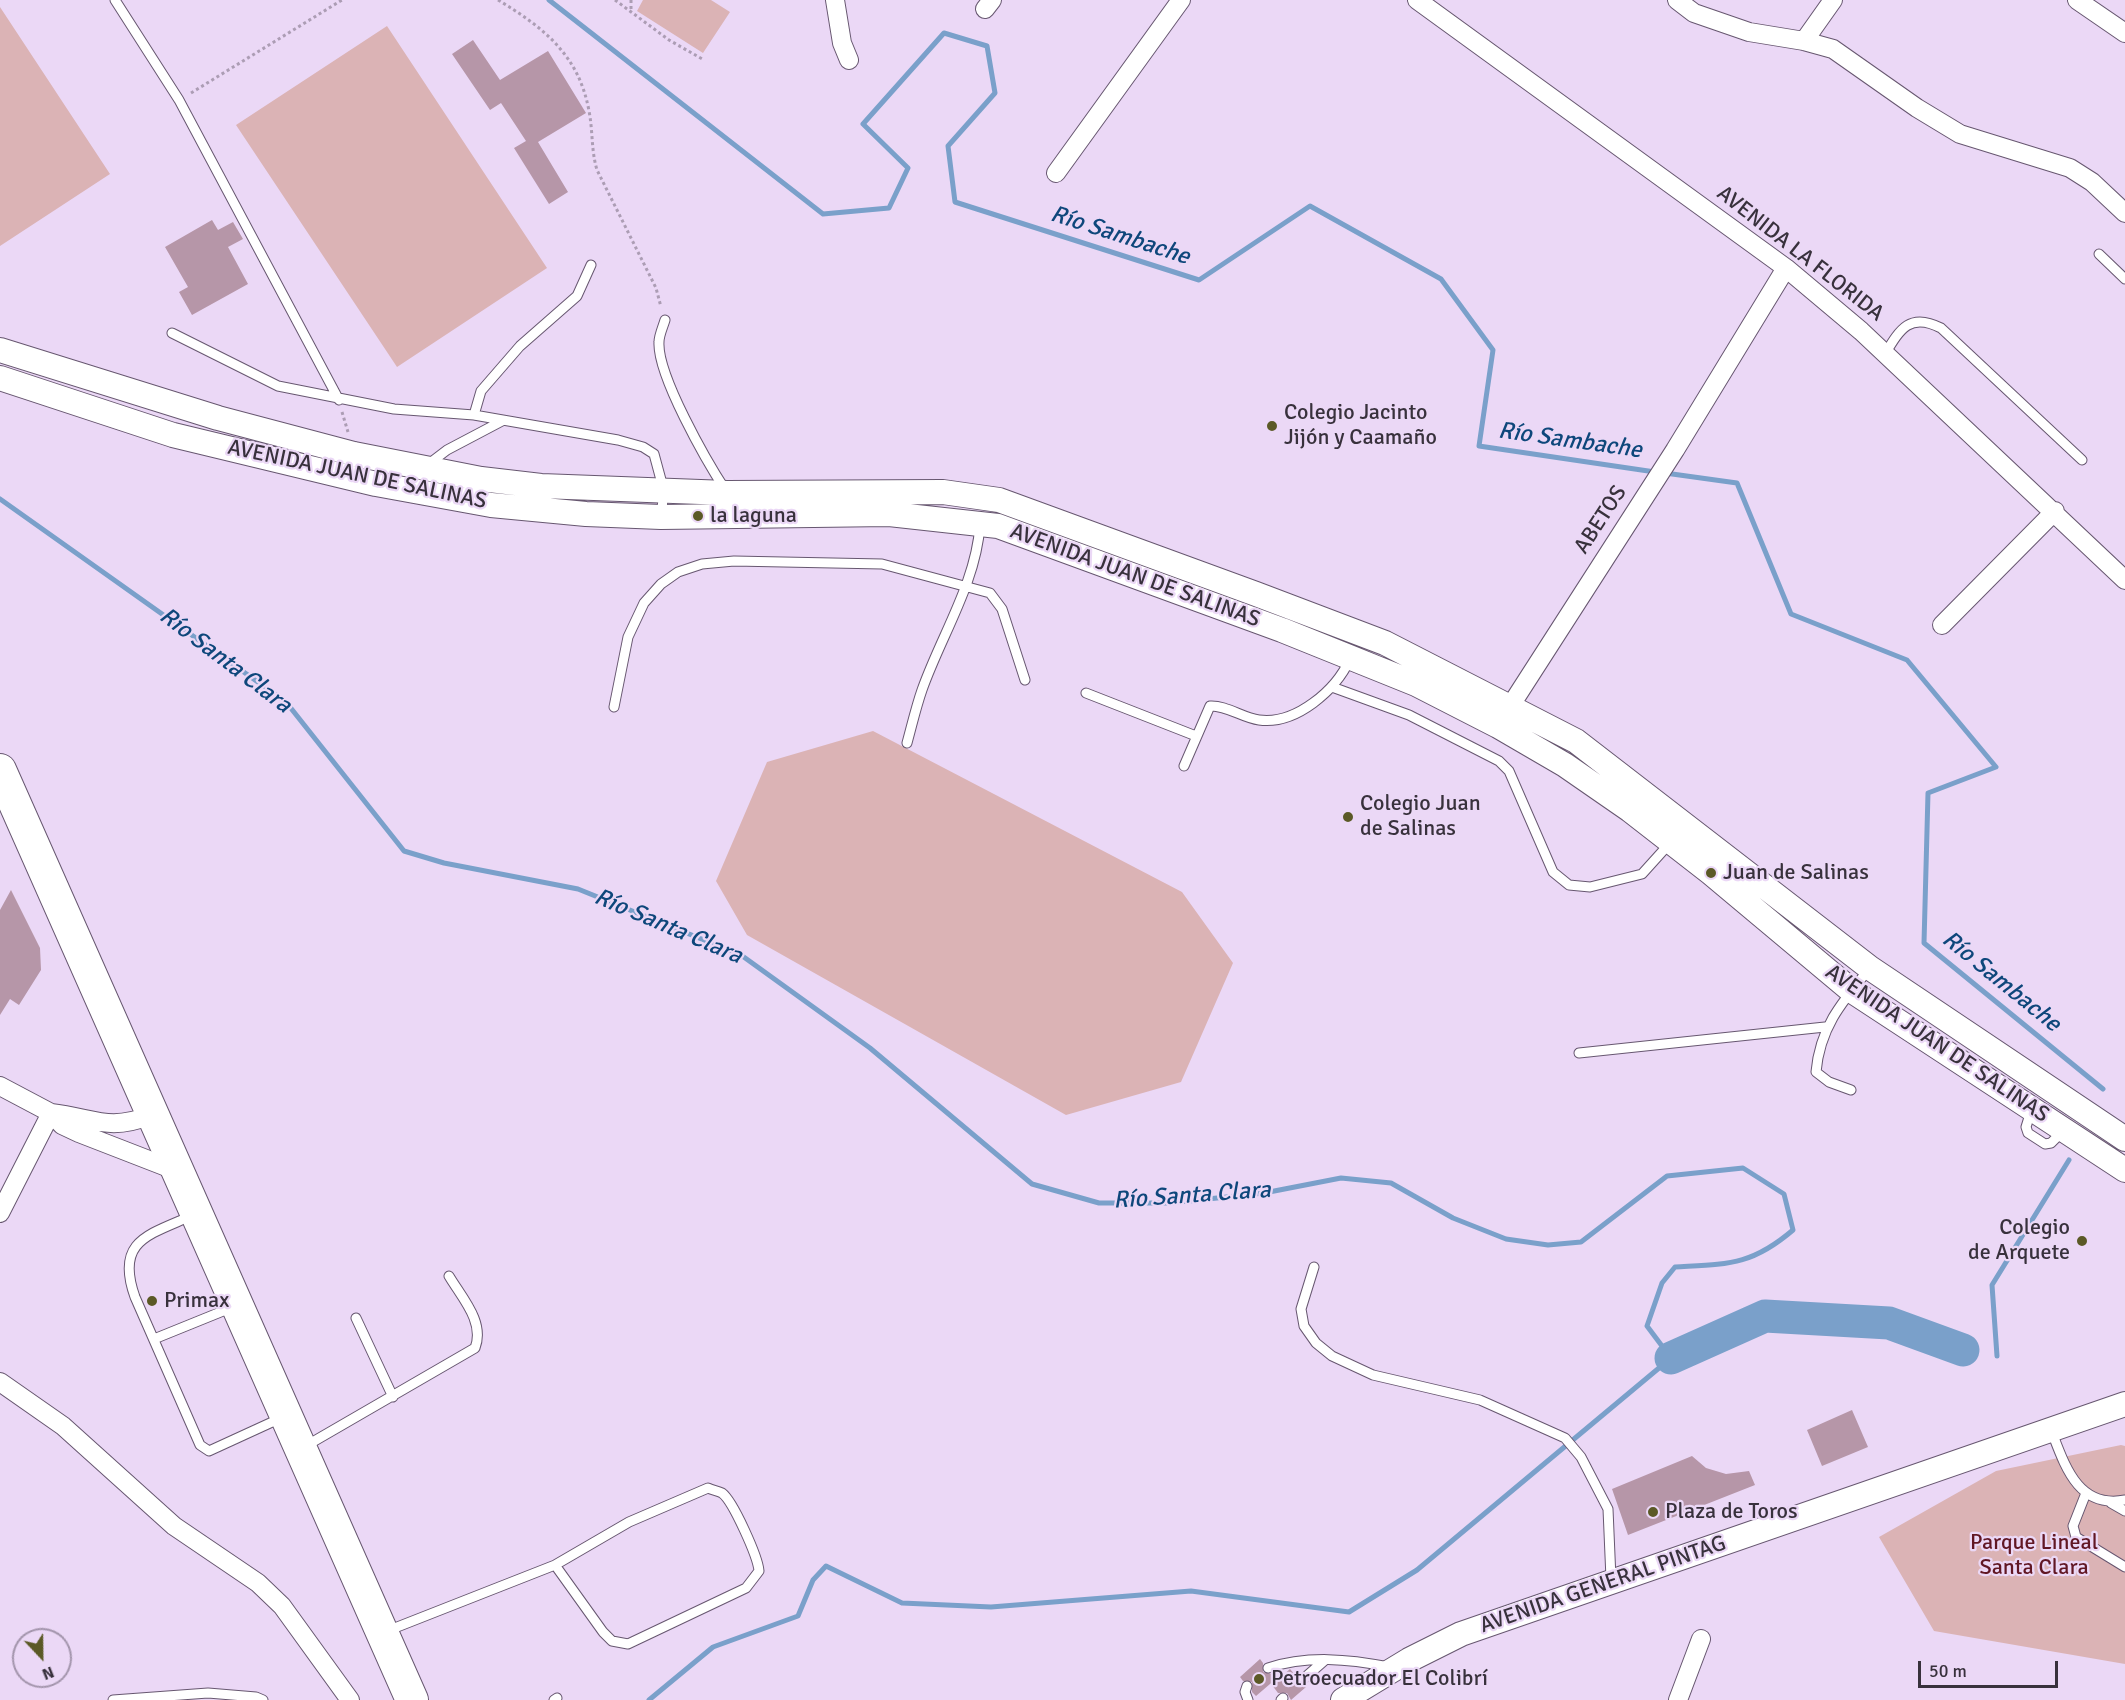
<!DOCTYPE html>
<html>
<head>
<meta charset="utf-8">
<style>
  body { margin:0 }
  #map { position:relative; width:2125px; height:1700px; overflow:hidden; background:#ebd8f6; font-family:Signika,sans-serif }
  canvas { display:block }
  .north { position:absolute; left:12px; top:1628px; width:60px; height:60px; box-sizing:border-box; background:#ebd8f6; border:2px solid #a395ac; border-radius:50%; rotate:158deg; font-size:16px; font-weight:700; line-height:24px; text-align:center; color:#38313c }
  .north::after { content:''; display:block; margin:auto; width:21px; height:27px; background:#5b5926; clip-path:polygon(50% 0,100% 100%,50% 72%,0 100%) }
  .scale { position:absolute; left:1918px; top:1661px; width:140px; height:27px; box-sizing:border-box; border:3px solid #38313c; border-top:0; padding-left:8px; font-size:18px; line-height:21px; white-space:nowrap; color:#38313c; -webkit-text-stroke:4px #ebd8f6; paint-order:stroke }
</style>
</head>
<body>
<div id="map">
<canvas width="2125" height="1700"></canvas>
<div class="north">N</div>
<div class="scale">50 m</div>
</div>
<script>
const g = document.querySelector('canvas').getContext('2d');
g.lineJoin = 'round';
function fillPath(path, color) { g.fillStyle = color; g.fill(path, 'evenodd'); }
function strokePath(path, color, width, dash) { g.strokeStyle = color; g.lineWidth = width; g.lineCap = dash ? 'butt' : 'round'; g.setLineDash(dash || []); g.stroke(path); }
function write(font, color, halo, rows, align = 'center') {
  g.font = font + ' Signika,sans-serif'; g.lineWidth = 4.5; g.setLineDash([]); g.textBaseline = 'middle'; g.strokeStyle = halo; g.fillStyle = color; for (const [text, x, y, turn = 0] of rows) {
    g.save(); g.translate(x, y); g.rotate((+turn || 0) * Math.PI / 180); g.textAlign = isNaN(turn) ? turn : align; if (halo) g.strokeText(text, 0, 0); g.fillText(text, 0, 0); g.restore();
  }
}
const green = new Path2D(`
  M643,0h68l19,12 -27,41 -66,-42z
  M0,7l110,167 -110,72z
  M387,26l160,242 -150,99 -161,-242z
  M873,731l309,161 51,71 -52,119 -115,33 -319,-180 -31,-54 51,-119z
  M2121,1445l4,1v218l-191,-33 -55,-94 117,-66z`);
const stream = new Path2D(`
  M549,0l274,214 66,-6 19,-40 -45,-44 81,-91 43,13 8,47 -47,53 7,56 244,78 111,-74 131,73 52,71 -14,96 176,26
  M1665,473l72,10 54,131 116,46 89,107 -68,26 -4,150 179,146
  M0,499l286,203 118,149 40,12 134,26 163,66 129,93 162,136 67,19h71l94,-10 77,-15 50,5 62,35 53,21 42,6 33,-3 86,-66 76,-8 41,26 9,36c-42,36 -66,34 -118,37l-13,16 -15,43 24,32 -254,212 -68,42 -158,-21 -200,16 -89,-4 -76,-37 -13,14 -15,36 -85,31 -64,53
  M1997,1356l-5,-71 77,-125`);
const river = new Path2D(`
  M1671,1358l94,-42 124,7 74,27`);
const building = new Path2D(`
  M473,40l27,40 48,-29 38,62 -48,29 30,50 -19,12 -35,-56 12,-7 -25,-38 -11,7 -38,-56z
  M212,220l6,10 15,-8 10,17 -15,8 20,37 -56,31 -13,-23 9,-5 -23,-40z
  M11,890l29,58 1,22 -22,35 -9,-6 -10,16v-105z
  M1852,1410l16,37 -46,19 -15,-36z
  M1692,1456l14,12 20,6 23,-3 6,14 -127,50 -16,-46z
  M1260,1659l3,4v9l10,2 4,4 -21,18 -4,-4v-10l-9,-1 -3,-4z
  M1290,1669l6,7v10l10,1 -15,13 -4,-7h-9l-6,-8z`);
const path = new Path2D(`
  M498,0c45,27 81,55 91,111 4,20 2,39 8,59l59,118 5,19
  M615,0l54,40 35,20
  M631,0v12
  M191,93l151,-93
  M342,412l6,20`);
const lane = new Path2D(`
  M115,0l64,100 160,300
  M2099,254l26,25
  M665,320c-2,7 -6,15 -6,22 -2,33 48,120 67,149
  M172,333l106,53 116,23 80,6 144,25 25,7 11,7 10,37 -3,26
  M1885,354c15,-25 25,-42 56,-26l141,132
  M474,415l7,-24 39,-45 57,-50 14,-31
  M426,466l21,-16 55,-29
  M1332,687l77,28 90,46 10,10 44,101 16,13 21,2 52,-13 28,-31
  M1086,693l110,43
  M614,707l14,-70 16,-34 17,-19 17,-12 24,-8 32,-3 148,3 108,29 12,16 23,71
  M907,743c5,-18 9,-36 15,-53 19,-54 54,-107 58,-165
  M1184,766l26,-60c16,-1 33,12 49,14 37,5 77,-30 91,-61
  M1579,1053l246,-26
  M1851,1090l-22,-8 -13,-10c4,-45 26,-70 54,-104
  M2031,1111l-5,16 2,6 17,11 6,-1 12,-12
  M191,1216c-43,19 -76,25 -56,81l65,148 9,6 72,-33
  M1314,1267l-13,42 3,17 12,17 16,13 41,19 107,25 85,38 16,19 27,52 3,70
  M356,1318l37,79
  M154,1339l79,-32
  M2051,1430c14,36 27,79 74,70
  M304,1447l171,-99c10,-26 -13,-50 -26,-72
  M2086,1493l-13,33 3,11 49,30
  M2111,1503l14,8
  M387,1631l168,-66 74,-43 79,-34c4,2 10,3 14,5 11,8 36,64 37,78l-13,17 -118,56 -16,-3 -9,-9 -48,-67
  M1268,1668c39,-13 81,-9 121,-1
  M1301,1681l24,-21
  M1247,1686l-2,6 3,8
  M113,1700l95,-7 48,4 7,3
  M554,1700l3,-2
  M1281,1700l2,-2`);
const street = new Path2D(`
  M835,0l7,43 7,17
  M1417,0l369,268 75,63 264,249
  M1677,0l17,13 55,19 55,9 29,8 84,59 43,26 110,34 22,14 33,31
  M2077,0l48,33
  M985,9l7,-9
  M1804,41l29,-41
  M1056,173l125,-173
  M1942,625l113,-114
  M1511,705l164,-255 111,-182
  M0,1086l51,27 11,12 17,8 98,38
  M51,1113c44,5 56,19 101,2
  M0,1213l51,-100
  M0,1382l63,44 111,100 84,57 24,23 68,94
  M1678,1700l23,-61`);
const secondary = new Path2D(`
  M0,350l218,68 136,36 127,25 60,7 186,7 216,-1 56,8 257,94 129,49 191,98 294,227 255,171
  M0,378l173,57 203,49 115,21 95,9 75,3 228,-3 109,12 284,104 134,54 82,42 67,39 65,45 81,63 141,118 273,179
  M1343,1700l66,-40 52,-26 664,-230`);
const highway = new Path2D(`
  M0,770l412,930`);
const markers = [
  [1272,426,6,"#5b5926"],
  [698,516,6,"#5b5926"],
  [1348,817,6,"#5b5926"],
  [1711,873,6,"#5b5926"],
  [2082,1241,6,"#5b5926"],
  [152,1301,6,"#5b5926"],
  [1653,1512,6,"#5b5926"],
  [1259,1679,6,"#5b5926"]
];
const streetNames = [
  ["AVENIDA LA FLORIDA",1800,254,38],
  ["AVENIDA JUAN DE SALINAS",357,475,12],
  ["ABETOS",1601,520,-57],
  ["AVENIDA JUAN DE SALINAS",1135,576,20],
  ["AVENIDA JUAN DE SALINAS",1937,1044,34],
  ["AVENIDA GENERAL PINTAG",1603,1585,-19]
];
const poiNames = [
  ["Colegio Jacinto",1284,413],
  ["Jijón y Caamaño",1284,438],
  ["la laguna",710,516],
  ["Colegio Juan",1360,804],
  ["de Salinas",1360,829],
  ["Juan de Salinas",1723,873],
  ["Colegio",2070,1228,"right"],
  ["de Arquete",2070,1253,"right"],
  ["Primax",164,1301],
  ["Plaza de Toros",1665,1512],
  ["Petroecuador El Colibrí",1271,1679]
];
const parkNames = [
  ["Parque Lineal",2034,1543],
  ["Santa Clara",2034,1568]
];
const waterNames = [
  ["Río Sambache",1120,236,18],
  ["Río Sambache",1570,441,8],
  ["Río Santa Clara",225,661,37],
  ["Río Santa Clara",668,927,23],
  ["Río Sambache",2001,982,39],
  ["Río Santa Clara",1192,1196,-4]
];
fillPath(green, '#dbb3b5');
strokePath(stream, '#7aa0ca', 5);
strokePath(river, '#7aa0ca', 33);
fillPath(building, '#b696a8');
strokePath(lane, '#675770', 11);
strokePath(street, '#675770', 20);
strokePath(secondary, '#675770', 26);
strokePath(highway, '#675770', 34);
strokePath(path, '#ac9db4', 3, [3, 3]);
strokePath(lane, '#fff', 9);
strokePath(street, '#fff', 18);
strokePath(secondary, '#fff', 24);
strokePath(highway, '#fff', 32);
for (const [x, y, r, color] of markers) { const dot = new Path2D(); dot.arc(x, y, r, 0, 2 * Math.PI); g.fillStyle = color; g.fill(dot); strokePath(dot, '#ebd8f6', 2); }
write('22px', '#38313c', '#ebd8f6', streetNames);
write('22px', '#38313c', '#ebd8f6', poiNames, 'left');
write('22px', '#611724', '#ebd8f6', parkNames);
write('italic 24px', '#0e477b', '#ebd8f6', waterNames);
</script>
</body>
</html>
